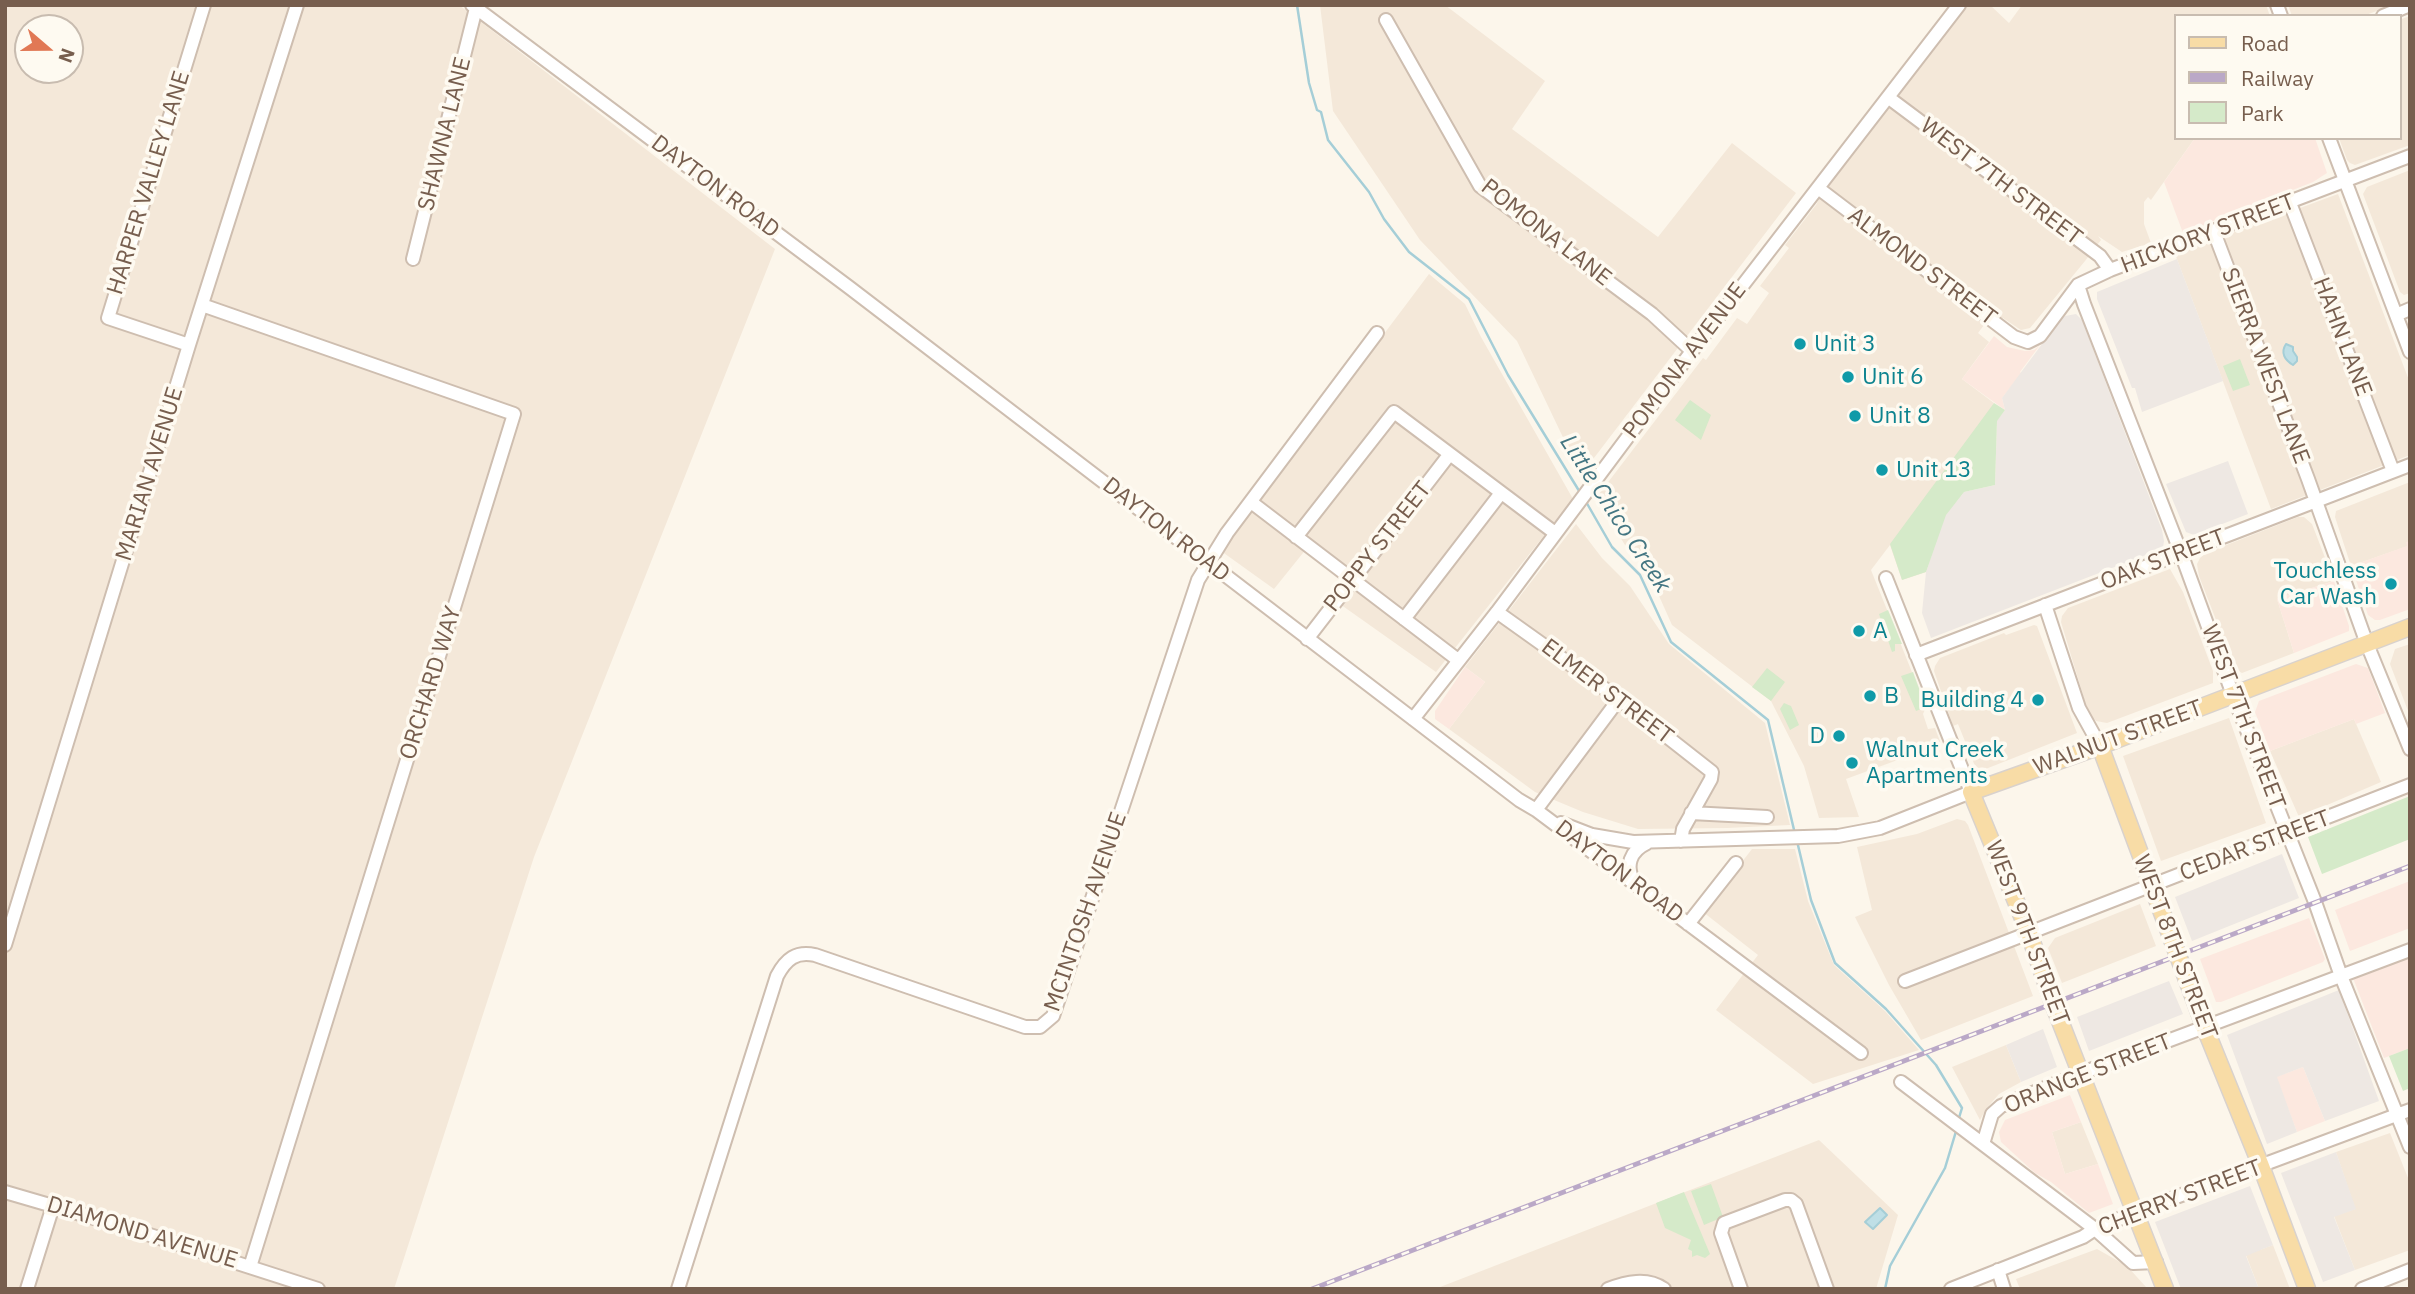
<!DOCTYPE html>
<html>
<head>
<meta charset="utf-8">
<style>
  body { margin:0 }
  #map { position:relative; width:2415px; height:1294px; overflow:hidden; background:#fcf6eb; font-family:"IBM Plex Sans",sans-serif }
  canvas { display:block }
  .frame { position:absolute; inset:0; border:7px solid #775e4e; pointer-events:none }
  .legend { position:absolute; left:2174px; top:14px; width:228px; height:126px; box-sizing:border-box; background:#fefaf1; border:2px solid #c8bcb0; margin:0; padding:9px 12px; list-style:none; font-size:21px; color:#775e4e }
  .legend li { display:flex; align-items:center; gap:14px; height:35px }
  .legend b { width:35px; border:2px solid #c8bcb0 }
  .north { position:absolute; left:14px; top:14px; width:70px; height:70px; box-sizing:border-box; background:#fefaf1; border:2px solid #c8bcb0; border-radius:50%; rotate:110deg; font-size:19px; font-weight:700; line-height:28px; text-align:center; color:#775e4e }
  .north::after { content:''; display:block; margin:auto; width:24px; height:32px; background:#e17855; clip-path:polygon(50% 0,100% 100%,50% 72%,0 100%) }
</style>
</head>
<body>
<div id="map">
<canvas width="2415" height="1294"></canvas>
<div class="frame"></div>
<ul class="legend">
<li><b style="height:9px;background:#f8dca6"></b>Road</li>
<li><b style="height:9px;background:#baa8c7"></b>Railway</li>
<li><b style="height:19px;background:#d5eac9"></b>Park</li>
</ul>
<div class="north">N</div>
</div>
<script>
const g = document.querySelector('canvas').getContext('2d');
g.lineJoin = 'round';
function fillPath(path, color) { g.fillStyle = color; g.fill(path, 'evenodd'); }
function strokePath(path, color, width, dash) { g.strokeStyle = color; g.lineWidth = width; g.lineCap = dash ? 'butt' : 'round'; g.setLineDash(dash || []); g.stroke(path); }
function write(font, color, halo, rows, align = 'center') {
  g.font = font + ' "IBM Plex Sans",sans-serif'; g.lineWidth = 7; g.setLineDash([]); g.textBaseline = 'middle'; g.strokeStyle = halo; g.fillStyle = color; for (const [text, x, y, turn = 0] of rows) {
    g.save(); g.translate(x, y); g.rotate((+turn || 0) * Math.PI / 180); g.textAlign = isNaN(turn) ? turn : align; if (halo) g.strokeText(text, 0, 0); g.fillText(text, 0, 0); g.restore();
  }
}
const residential = new Path2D(`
  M5,5h454l316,244 -241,608 -140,432h-389zM28,28h42v42h-42z
  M1320,5h125l100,76 -33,48 146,108 74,-94 64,50 -215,282 -64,-134 -97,-101 -87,-129z
  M1960,5h30l19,18 13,-18h244l4,11h-95v122h20l-44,62 -3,-3 -4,5v22l7,19 -29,9 -24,-16 3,4 -16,21 -55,67 -9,2 -18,-12 -19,7 -6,8 11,9 -27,37 32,24 -30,89 -18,23 -20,57 -24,8 -12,-35 -19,25 55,137 -3,7 5,15 7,-1 6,16 -95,35 13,38 -40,1 -15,-52 -33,-65 -99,-76 -29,-65 -18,-15 -29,-47 107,-140 3,2 31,-42 10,6 22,-31 -9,-7 29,-38 -4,-3 31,-40 17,-32z
  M2288,5h105l-30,11h-71z
  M2410,16v129l-55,20 -5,-2 -3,-3 -8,-22h60v-118z
  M2410,170v123l-6,2 -4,-3 -37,-98 4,-7z
  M2338,194l72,189v72l-139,54 -96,-255z
  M1429,274l36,30 16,33 92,162 -137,173 -106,-75 15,-20 -38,-29 -33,41 -53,-38z
  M2410,482v59l-3,2 1,3 -57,20 -16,-49 1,-6z
  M2298,517h6l8,7 22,57 -57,18 17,54 -52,20 -7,-4 -36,-93 -2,-12 3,-6 6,-5z
  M1576,524l26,34 28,28 39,58 96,79 25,102 -63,3 -89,1 -55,-17 -48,-20 -86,-63 36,-47 -20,-15z
  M2170,569l13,23 30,79v12l-106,40 -11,-2 -5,-4 -6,-15 -24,-80 1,-6 6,-8z
  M2034,625l3,1 40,107 -94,37 -8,-4 -17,-42 -5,2 -19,-55 1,-5 5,-8 64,-25 2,2z
  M2410,644v72l-20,-52 5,-15z
  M2229,718l37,105 -105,38 -38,-105z
  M2354,719l27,63 -82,35 -29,-66z
  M1957,819l8,2 3,4 65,171 -112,44 -32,-55 -34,-68 17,-7 -15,-63 60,-13z
  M1752,849h43l13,52 26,64 51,46 34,39 -106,34 -97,-74 42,-55 -55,-43z
  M2140,904l16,42 -94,37 -14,-35 7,-10z
  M2006,1045l15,37 -22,12 -13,15 -6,11 -28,-53z
  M2081,1122l17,42 -33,10 -13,-42z
  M2390,1133l20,50v67l-55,20 -21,-54 21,-7 -19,-57z
  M1819,1140l79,75 -22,74h-441z
  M2273,1245l17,44h-31l-13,-34z
  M2097,1249l30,17 19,21 -126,2 -4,-10z`);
const commercial = new Path2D(`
  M2195,138h120l12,35 -14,9 -130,51 -19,-51z
  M1994,336l13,11 18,4 9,-1 6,-5 -20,27 2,2 -20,24 3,12 -43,-31z
  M2410,541v68l-30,11h-5l-7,-5 -17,-49 56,-20 -1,-4z
  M2334,581l15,45v5l-55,22 -17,-54z
  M2356,664l12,4 17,45 -29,11 -2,-5 -84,32 -15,-39 4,-11z
  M1465,667l20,15 -36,47 -14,-10v-8z
  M2410,881v47l-60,23 -15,-41z
  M2309,918l16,41 -2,3 -102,40h-5l-16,-43z
  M2410,958v90l-26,10 -31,-80z
  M2303,1067l22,54 -28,11 -21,-55z
  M2070,1095l11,27 -29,10 13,42 33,-10 15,40 -24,9 -38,-31 -16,-9 -34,-31 -2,-10 6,-12z`);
const industrial = new Path2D(`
  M2177,259l46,122 -81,31 -7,-24h-3l-35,-89v-7z
  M2076,314l6,6 80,210 2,11 -1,6 -7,4 -225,87 -9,-25 4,-41 19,-57 19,-23 31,-7 2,-65 8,-10 -3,-12 57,-77 6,-5z
  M2228,461l20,53 -54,21 -8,-3 -20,-48z
  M2282,854l17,44 -107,43 -17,-44z
  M2169,981l14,33 -94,37 -12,-34z
  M2339,990l40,111 -54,20 -22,-54 -26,10 20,55 -30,12 -40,-109z
  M2043,1029l14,38 -36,15 -15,-37z
  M2336,1152l20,57 -22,8 21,53 -32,12 -42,-109z
  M2250,1186l23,59 -27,11 13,33h-78l-26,-67z`);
const green = new Path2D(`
  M2240,359l10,26 -17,6 -10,-25z
  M1690,400l21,15 -10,25 -26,-20z
  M1994,403l11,7 -8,11 -2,64 -31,7 -18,23 -20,57 -24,8 -12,-36z
  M1888,610l14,34h-7v7l-3,1 -13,-38z
  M1767,668l18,14 -14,19 -19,-14z
  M1913,672l13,35 -10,4 -15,-35z
  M1784,703l7,3 8,19 -9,5 -10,-21z
  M2410,796v43l-88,35 -14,-37z
  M2410,1048v40l-7,3 -14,-35z
  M1711,1184l12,33 -19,8 -13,-34z
  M1684,1192l26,62 -5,4 -8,-3 -5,2v-6l-4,-2 3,-9 -26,-12 -9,-25z`);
const water = new Path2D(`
  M2286,344l7,3v4l4,6v4l-4,4c-8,-5 -13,-12 -7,-21z
  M1880,1208l7,7 -14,14 -8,-7z`);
const stream = new Path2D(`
  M1297,5l12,78 8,27 4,2 7,28 41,52 15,27 25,33 60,47 39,76 73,119
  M1585,500l27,47 28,28 31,67 97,78 27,114
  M1797,841l14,59 24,63 51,46 50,56 26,43 -4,13
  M1885,1289l5,-23 55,-98 12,-40`);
const minor = new Path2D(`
  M472,5l378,283 669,512 17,10 325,243
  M2277,5l4,11
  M2383,16l27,-11
  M1386,20l94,166 172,128 40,37
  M1889,98l211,158 10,14
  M2329,138l81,214
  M1818,188l196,149 14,5 12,-6 38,-51 32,-15 300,-114
  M2290,203l103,268
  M2214,232l94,247 59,165 43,105
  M413,259l63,-251
  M2078,285l6,19 97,249 52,142 82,207 26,74 69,171
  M202,305l312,109 -264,853
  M2396,315l14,-6
  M189,345l-81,-27 96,-313
  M1251,502l207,158
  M1296,537l98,-125 161,121
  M2045,605l34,103 21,38
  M1497,612l122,87 93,73 -1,7 -28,50 -2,12
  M1404,619l97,-126
  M1307,639l142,-184
  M1916,655l494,-190
  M1413,719l84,-107 195,-261 267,-346
  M1536,810l83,-111
  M1691,813l76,4
  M1561,823l31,12 41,7 205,-6 42,-8 91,-36 -85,-214
  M1634,882c-9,-16 -4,-31 13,-39
  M1688,924l48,-61
  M5,945l184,-600 108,-340
  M1905,981l505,-196
  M1901,1082l194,147 38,34 23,-1
  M1983,1144l9,-30 9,-8 81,-33 328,-123
  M5,1192l120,35 193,62
  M1998,1270l6,19
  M27,1289l26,-83
  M678,1289l99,-313c9,-17 19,-25 38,-21l210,72h15l13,-11 145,-436 29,-47 150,-200
  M1608,1289c18,-7 39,-12 56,0
  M1741,1289l-20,-56 3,-10 61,-23h6l5,4 31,85
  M1951,1289l132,-52 12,-8 41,-17 274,-102
  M2362,1289l48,-19`);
const major = new Path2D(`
  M2100,746l105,282 56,138 46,123
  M2165,1289l-112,-286 -24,-70 -58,-141 129,-46 310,-119`);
const rail = new Path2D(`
  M1312,1289l1098,-423`);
const markers = [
  [1800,344,7,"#0f9aa8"],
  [1848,377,7,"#0f9aa8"],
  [1855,416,7,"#0f9aa8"],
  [1882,470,7,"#0f9aa8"],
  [2391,584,7,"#0f9aa8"],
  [1859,631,7,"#0f9aa8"],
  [1870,696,7,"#0f9aa8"],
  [2038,700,7,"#0f9aa8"],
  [1839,736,7,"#0f9aa8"],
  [1852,763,7,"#0f9aa8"]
];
const streetNames = [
  ["SHAWNA LANE",445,134,-76],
  ["WEST 7TH STREET",2001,182,37],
  ["HARPER VALLEY LANE",149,183,-73],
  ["DAYTON ROAD",715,187,37],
  ["POMONA LANE",1546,233,38],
  ["HICKORY STREET",2208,234,-21],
  ["ALMOND STREET",1922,267,37],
  ["HAHN LANE",2342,337,69],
  ["POMONA AVENUE",1685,361,-53],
  ["SIERRA WEST LANE",2265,366,69],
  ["MARIAN AVENUE",150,474,-73],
  ["DAYTON ROAD",1166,530,38],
  ["POPPY STREET",1378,547,-52],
  ["OAK STREET",2163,560,-21],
  ["ORCHARD WAY",431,683,-73],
  ["ELMER STREET",1607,692,37],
  ["WEST 7TH STREET",2243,717,69],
  ["WALNUT STREET",2118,738,-20],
  ["CEDAR STREET",2255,846,-21],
  ["DAYTON ROAD",1619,872,37],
  ["MCINTOSH AVENUE",1086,912,-71],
  ["WEST 9TH STREET",2027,933,69],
  ["WEST 8TH STREET",2175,947,69],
  ["ORANGE STREET",2088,1074,-22],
  ["CHERRY STREET",2180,1198,-21],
  ["DIAMOND AVENUE",142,1233,17]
];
const cultureNames = [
  ["Unit 3",1814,344],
  ["Unit 6",1862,377],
  ["Unit 8",1869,416],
  ["Unit 13",1896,470],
  ["Touchless",2377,571,"right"],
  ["Car Wash",2377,597,"right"],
  ["A",1873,631],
  ["B",1884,696],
  ["Building 4",2024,700,"right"],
  ["D",1825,736,"right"],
  ["Walnut Creek",1866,750],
  ["Apartments",1866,776]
];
const waterNames = [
  ["Little Chico Creek",1615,514,57]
];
fillPath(residential, '#f4e8d9');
fillPath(commercial, '#fce8df');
fillPath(industrial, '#eee8e3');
fillPath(green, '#d5eac9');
fillPath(water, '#bfdfe6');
strokePath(water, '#a5ced7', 2);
strokePath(stream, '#a5ced7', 2.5);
strokePath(minor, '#cebeb0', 16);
strokePath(major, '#d9d2cd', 19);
strokePath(minor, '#fff', 12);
strokePath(major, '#f8dca6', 16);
strokePath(rail, '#baa8c7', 5);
strokePath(rail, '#fefaf1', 2.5, [8]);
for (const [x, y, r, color] of markers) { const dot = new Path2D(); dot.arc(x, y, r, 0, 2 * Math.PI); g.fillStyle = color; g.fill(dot); strokePath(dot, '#fefaf1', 2.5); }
write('23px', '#775e4e', '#fefaf1', streetNames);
write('23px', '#0d838f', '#fefaf1', cultureNames, 'left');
write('italic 24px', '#447682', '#fefaf1', waterNames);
</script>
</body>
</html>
